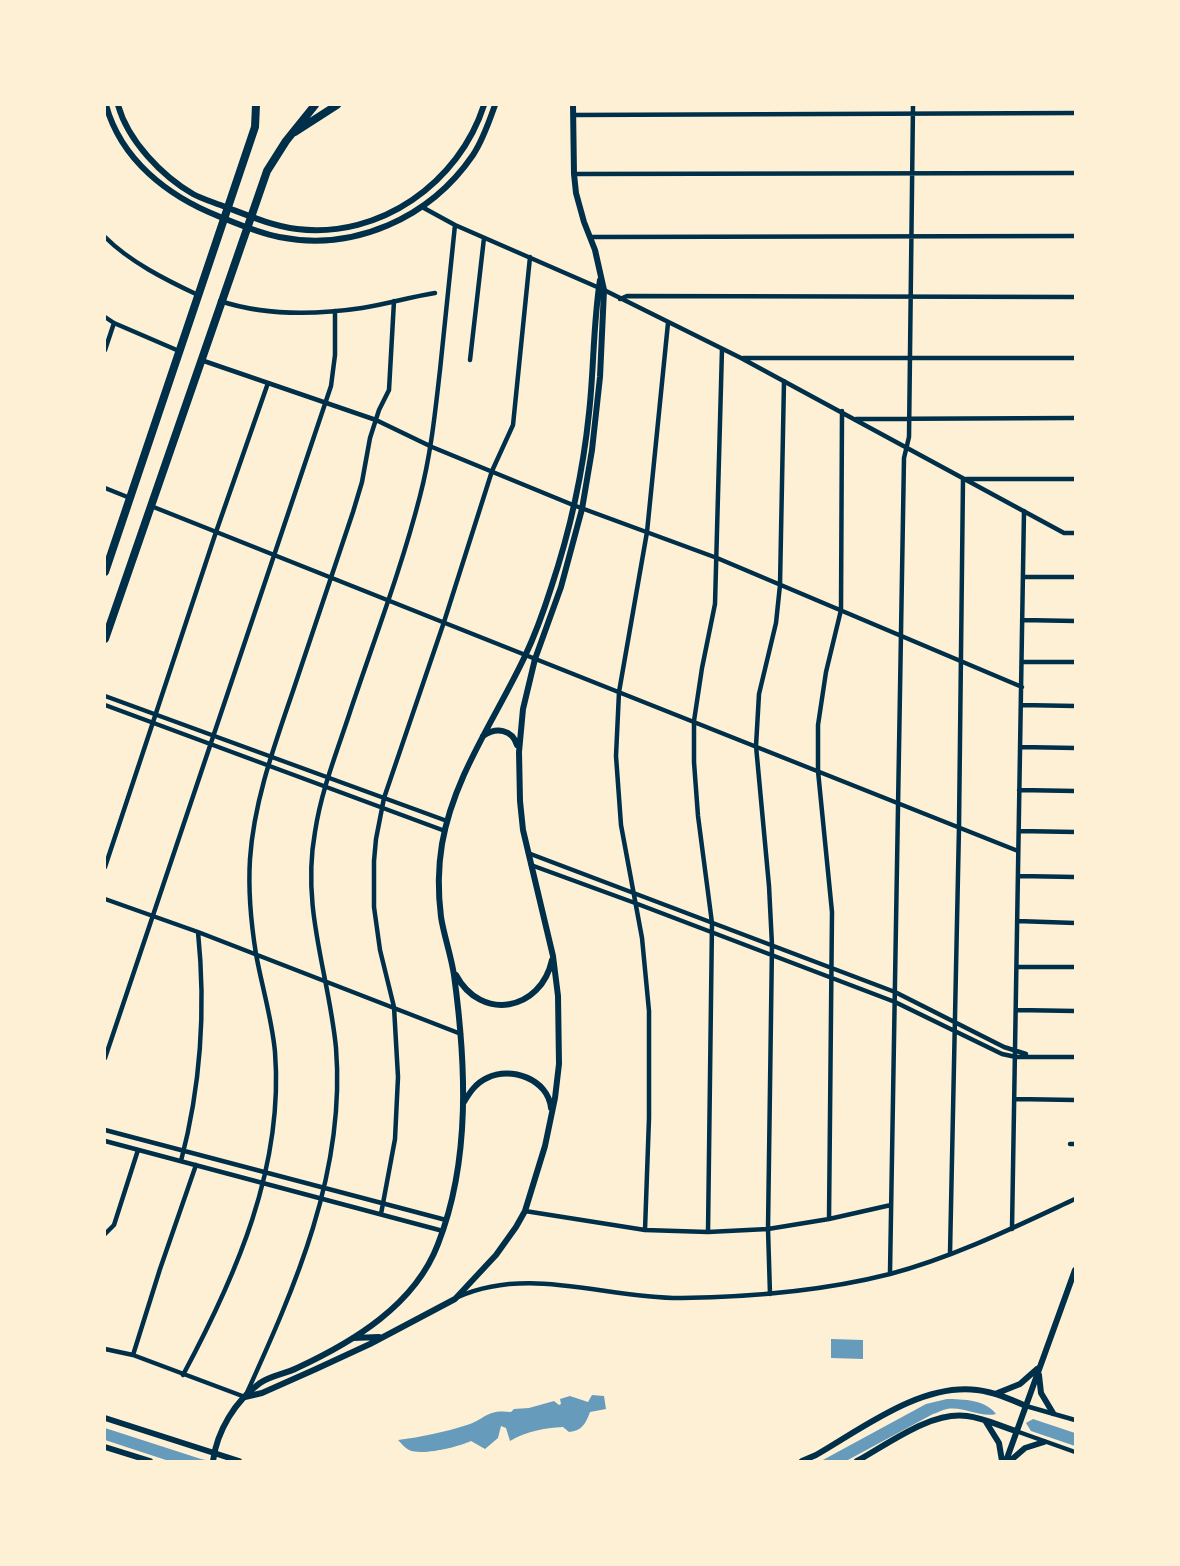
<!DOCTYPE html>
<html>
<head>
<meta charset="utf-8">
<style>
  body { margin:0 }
  #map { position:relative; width:1180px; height:1566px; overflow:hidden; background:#fdf0d5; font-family:"Nunito Sans",sans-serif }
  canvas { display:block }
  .frame { position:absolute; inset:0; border:106px solid #fdf0d5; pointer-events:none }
</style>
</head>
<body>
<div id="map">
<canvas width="1180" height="1566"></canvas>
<div class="frame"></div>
</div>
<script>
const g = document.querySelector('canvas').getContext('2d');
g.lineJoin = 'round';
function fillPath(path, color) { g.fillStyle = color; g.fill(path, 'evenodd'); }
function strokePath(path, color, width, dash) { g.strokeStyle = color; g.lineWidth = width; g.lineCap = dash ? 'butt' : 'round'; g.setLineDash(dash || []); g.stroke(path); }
const water = new Path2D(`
  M831,1339l32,1v19l-32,-1z
  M592,1395l12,1 2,13 -16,3c-4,11 -8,19 -21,20l-6,-5c-19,1 -36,4 -53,14l-4,-13 -5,-2 -3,12 -13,11 -14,-8c-13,6 -49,15 -62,9 -4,-2 -8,-7 -11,-10 23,-3 47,-8 69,-15 19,-6 19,-16 44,-13l3,-3 15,-1 25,-7 5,4 2,-1 -1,-5 10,-3 18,6z
  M947,1399c16,0 39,1 49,15 -16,4 -32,-8 -49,-5 -5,1 -10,4 -14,5l-87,47h-25l105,-57z
  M1033,1419l42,14v13l-44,-15 -5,-8z
  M105,1428l96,31 9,2h-41l-64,-21z`);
const minor = new Path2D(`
  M573,115l502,-2
  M574,174l501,-1
  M422,207l33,18 149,65 137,68 323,175h11
  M105,237c25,25 61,43 93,58
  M591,237l484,-1
  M620,299l7,-3 448,1
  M220,301c46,15 95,14 142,7 25,-4 48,-11 73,-15
  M105,317l9,6 65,28
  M105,350l9,-27
  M743,358h332
  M201,360l175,60 56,27 141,58 144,53 305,129
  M470,360l14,-122
  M856,419l219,-1
  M966,479h109
  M105,488l25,10
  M151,506l867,345
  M1023,577h52
  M1022,620l53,1
  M1022,662h53
  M105,696l342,125
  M105,705l340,126
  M1021,705l54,1
  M1020,747l55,1
  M1019,790l56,1
  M1019,831l56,1
  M528,853l367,139 109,55 22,7
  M531,865l104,38 260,99 107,52 14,3h59
  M105,867l111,-335 52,-149
  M1018,876l57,1
  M105,899l93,33 263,102
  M1017,921l58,2
  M1017,967h58
  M1016,1010l59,1
  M105,1058l226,-672 4,-31v-44
  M1015,1099l60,1
  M105,1130l341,90
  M105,1141l338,90
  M1070,1144h5
  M181,1161c20,-76 25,-151 17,-229
  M525,1211l120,19 63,2 60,-3 61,-10 62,-14
  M381,1214l14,-75 3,-62 -4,-70 -14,-57 -6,-43v-46l2,-22 8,-41 60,-176 48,-151 21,-46 17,-168
  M829,1219l3,-307 -14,-141v-46l8,-53 15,-62 1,-199
  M1012,1229l12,-718
  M645,1230l4,-112v-107l-7,-73 -21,-113 -5,-69 3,-64 28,-160 21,-209
  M708,1232l4,-309 -14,-107 -4,-54v-41l8,-53 13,-64 7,-255
  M105,1234l9,-9 24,-75
  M950,1254l9,-427 4,-348
  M890,1273l14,-815 5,-21 4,-332
  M770,1294l-2,-65 4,-284 -3,-59 -13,-140 3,-52 17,-71 4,-38 4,-204
  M458,1297c71,-32 150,2 224,1 69,-1 141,-7 208,-24 64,-17 125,-47 185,-75
  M105,1349l28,6 112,42c50,-110 101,-225 91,-349 -7,-74 -35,-139 -21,-216 6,-40 21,-78 34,-117 24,-72 52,-145 71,-219 11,-42 15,-83 20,-126 5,-48 10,-96 15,-145
  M133,1355l27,-86 36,-104
  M183,1375c53,-99 101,-208 92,-323 -3,-33 -13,-65 -19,-98 -5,-31 -8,-63 -6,-95 4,-59 25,-115 44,-171 20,-59 39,-117 59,-176l9,-30 8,-44 9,-28 10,-20 5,-89
  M1026,1406l49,14
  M1016,1431l59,21`);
const tertiary = new Path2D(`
  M106,105c15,55 62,91 112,111 20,8 40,17 61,21 75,15 151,-19 194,-82 10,-15 16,-33 22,-50
  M118,105c10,36 44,71 75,89 9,5 20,8 30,12 24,9 49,20 74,23 83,10 162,-46 187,-124
  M483,736c13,-9 29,-7 34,9
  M456,975c25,47 85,36 96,-15
  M464,1102c6,-10 12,-19 23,-24 24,-12 61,1 64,30
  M353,1338l26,-1
  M1039,1375l2,18 12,20
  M995,1394l25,-10 17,-15
  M245,1397l17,-4 54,-24 54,-25 85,-45 41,-44 20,-28 9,-16 20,-65 10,-48 4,-34 -1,-68 -5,-40 -30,-126 -3,-29 -1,-49 4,-43 12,-50 26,-72 21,-78 10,-59 8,-73 4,-87 -9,-40 -11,-28 -8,-29 -2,-19 -1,-69
  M105,1418l134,43
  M986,1422l13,21 3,18
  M105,1447l45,14
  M213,1461c4,-30 22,-60 47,-78 10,-7 25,-9 37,-15 56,-26 118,-63 141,-124 33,-84 28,-181 16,-269 -3,-20 -10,-39 -13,-58 -3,-24 -3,-49 1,-73 12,-69 54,-126 83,-188 10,-21 19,-46 26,-68 19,-57 32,-116 38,-175 5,-44 4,-89 11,-133
  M802,1461l14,-6c47,-27 105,-72 161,-65 17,2 33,9 49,16
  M857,1461c31,-17 74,-50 110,-45 17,2 33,10 49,15
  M1006,1461l69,-191
  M1010,1461l15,-13 19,-6`);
const primary = new Path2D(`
  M295,132l42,-27
  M105,572l150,-445 1,-22
  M105,639l162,-468 19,-30 29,-36`);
fillPath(water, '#669bbc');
strokePath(minor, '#003049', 4.5);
strokePath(tertiary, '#003049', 6);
strokePath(primary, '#003049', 8);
</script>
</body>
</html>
